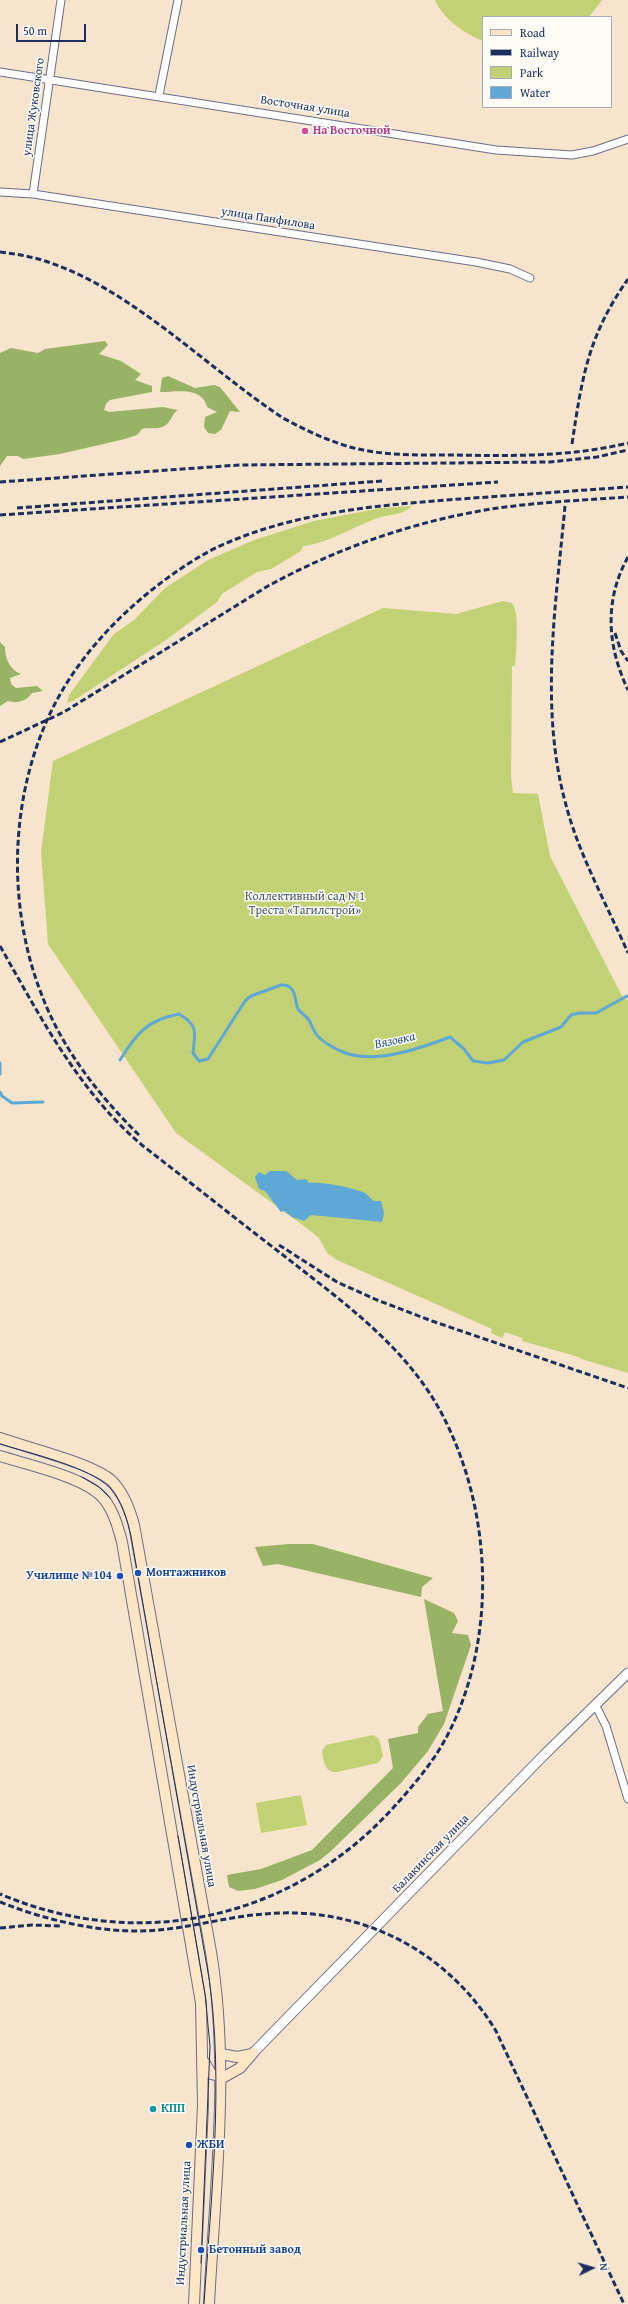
<!DOCTYPE html>
<html>
<head>
<meta charset="utf-8">
<style>
  body { margin:0 }
  #map { position:relative; width:628px; height:2304px; overflow:hidden; background:#f7e4cd; font-family:"Gentium Book Plus",serif }
  canvas { display:block }
  .legend { position:absolute; left:482px; top:16px; width:130px; height:92px; box-sizing:border-box; background:#fdfcf7; border:1px solid #a3aaba; margin:0; padding:5px 7px; list-style:none; font-size:12px; color:#1b2f5e }
  .legend li { display:flex; align-items:center; gap:8px; height:20px }
  .legend b { width:20px; border:1px solid #a3aaba }
  .north { position:absolute; left:572px; top:2248px; width:40px; height:40px; -webkit-text-stroke:3px #fdfcf7; paint-order:stroke; rotate:85deg; font-size:11px; font-weight:700; line-height:16px; text-align:center; color:#1b2f5e }
  .north::after { content:''; display:block; margin:auto; width:14px; height:18px; background:#1b2f5e; clip-path:polygon(50% 0,100% 100%,50% 72%,0 100%) }
  .scale { position:absolute; left:16px; top:24px; width:70px; height:18px; box-sizing:border-box; border:2px solid #1b2f5e; border-top:0; padding-left:5px; font-size:12px; line-height:14px; white-space:nowrap; color:#1b2f5e; -webkit-text-stroke:3px #fdfcf7; paint-order:stroke }
</style>
</head>
<body>
<div id="map">
<canvas width="628" height="2304"></canvas>
<ul class="legend">
<li><b style="height:5px;background:#fde5c5"></b>Road</li>
<li><b style="height:5px;background:#1b2f5e"></b>Railway</li>
<li><b style="height:11px;background:#c2d174"></b>Park</li>
<li><b style="height:11px;background:#5ea8d6"></b>Water</li>
</ul>
<div class="north">N</div>
<div class="scale">50 m</div>
</div>
<script>
const g = document.querySelector('canvas').getContext('2d');
g.lineJoin = 'round';
function fillPath(path, color) { g.fillStyle = color; g.fill(path, 'evenodd'); }
function strokePath(path, color, width, dash) { g.strokeStyle = color; g.lineWidth = width; g.lineCap = dash ? 'butt' : 'round'; g.setLineDash(dash || []); g.stroke(path); }
function write(font, color, halo, rows, align = 'center') {
  g.font = font + ' "Gentium Book Plus",serif'; g.lineWidth = 3; g.setLineDash([]); g.textBaseline = 'middle'; g.strokeStyle = halo; g.fillStyle = color; for (const [text, x, y, turn = 0] of rows) {
    g.save(); g.translate(x, y); g.rotate((+turn || 0) * Math.PI / 180); g.textAlign = isNaN(turn) ? turn : align; if (halo) g.strokeText(text, 0, 0); g.fillText(text, 0, 0); g.restore();
  }
}
const green = new Path2D(`
  M435,0h167l-13,17h-106v24c-18,-7 -40,-22 -48,-41z
  M412,506c-9,9 -20,8 -31,11 -26,8 -53,27 -78,29l-2,5 -30,18 -14,3 -35,22 -5,8 -51,38 -93,61 -6,2 2,-8 45,-61 20,-14 31,-32 43,-28 46,-20 60,-19 67,-13z
  M503,601l9,2c8,9 4,50 3,63h-3l-1,111 2,16 25,1 12,62 72,140 6,4v373l-47,-14 -2,-2 -57,-16v-3l-17,-6 -3,6 -11,-5 1,-4 -155,-69 -10,-7 -8,-15 -11,-9 -132,-96 -128,-189 -7,-92 12,-91 330,-153 73,6z
  M373,1735l6,4 4,17 -5,7 -41,9c-13,1 -13,-11 -15,-21l4,-6z
  M301,1795l6,30 -46,8 -5,-30z`);
const forest = new Path2D(`
  M105,341l3,4 -9,9 22,7 20,13 -6,6 17,6v6l-42,8 -4,4 -2,6 5,2 54,-5 15,3c-6,4 -6,9 -10,13 -7,8 -17,4 -26,6l-5,6 -12,4 -65,15 -37,5 -5,-3h-11l-7,10v-113l11,-5 27,5 7,-4z
  M168,376l27,12 19,-3 6,2 20,25 -10,-1 -9,19 -6,4 -7,-1 -4,-6 1,-10 12,-5 -10,-5c-5,-21 -31,-15 -47,-15l2,-14z
  M0,642l5,5c0,12 5,23 16,27l-11,4 1,6 5,4 21,-2 6,5 -11,2c-5,8 -15,11 -24,8l-8,5z
  M289,1544h24l120,34 -11,9 -1,10 -143,-33 -15,2 -8,-19z
  M424,1599l30,14 4,8 -6,12 16,2 3,10 -27,79 -16,27 -27,32 -70,68 -11,9 -38,20 -27,9 -17,2 -9,-4 -2,-12 34,-6 51,-19 81,-82 -5,-29 30,-6v-6l10,-13 15,-3z`);
const water = new Path2D(`
  M270,1171h16l11,9 9,-1 3,4c10,-2 47,5 56,10 3,2 6,6 9,8h7l3,12 -2,9 -71,-7 -7,6 -12,-4 -8,-6 -3,1 -16,-21 -6,-2 -4,-12 4,-5 6,3z`);
const stream = new Path2D(`
  M120,1060c17,-27 27,-40 59,-46 20,12 16,18 14,39l6,8 9,-2 37,-58 6,-5 30,-11c16,-1 13,15 17,24 3,4 8,7 11,11 2,4 4,9 7,14 5,7 19,15 27,18 31,13 78,-4 107,-15l14,12 9,12 15,2 16,-3 19,-18 38,-15 10,-12 8,-2h17l31,-17
  M0,1063v11
  M0,1092l2,4 10,7 31,-1`);
const minor = new Path2D(`
  M0,72l496,78 76,5 21,-4 35,-12
  M159,95l19,-95
  M0,192l33,2 443,68 34,7 20,9
  M33,194l28,-194
  M596,1706l10,20 22,73`);
const tertiary = new Path2D(`
  M253,2053l292,-299 83,-81`);
const secondary = new Path2D(`
  M0,1438c28,10 92,25 112,43 12,12 18,29 22,44l77,427c19,116 4,235 -2,352
  M0,1456c28,9 86,21 104,43 10,13 14,28 18,43l79,461 2,102 -9,199
  M221,2054l16,3 15,-3
  M205,2063l6,11 13,3 16,-9 13,-15`);
const tram = new Path2D(`
  M0,1444c29,9 90,23 110,44 12,14 17,31 21,48l78,442c15,104 2,221 -5,326
  M82,1477l17,10 11,11
  M178,1836l27,158 5,52 -9,217`);
const rail = new Path2D(`
  M0,252c15,2 30,4 45,9 87,28 162,107 238,157 22,12 43,22 67,29 34,9 68,8 103,8 59,1 117,2 175,-12
  M572,444c10,-67 16,-108 56,-165
  M0,482l239,-17 311,-3 47,-5 31,-7
  M565,506c-9,98 -26,202 1,299 13,50 41,100 62,148
  M17,508l365,-27
  M0,515l498,-33
  M628,557c-24,43 -21,89 0,133
  M615,633l6,18 7,10
  M0,742l64,-30 204,-126c71,-39 150,-66 230,-78 43,-6 87,-8 130,-11
  M0,946c41,72 79,146 143,200 47,36 93,73 140,109 61,48 127,94 162,165 48,96 52,222 1,318 -14,26 -34,49 -53,70 -102,112 -254,145 -393,86
  M139,1135c-41,-40 -78,-88 -98,-142 -36,-93 -31,-207 17,-295 23,-42 57,-79 95,-109 23,-18 49,-36 76,-47 73,-31 153,-37 231,-43 56,-4 112,-8 168,-12
  M279,1245l58,37 40,18 55,21 196,67
  M0,1902c43,17 91,29 138,29 43,0 84,-14 126,-17 95,-9 183,36 232,117l128,273
  M0,1928l32,-3 29,1`);
const markers = [
  [305,131,4,"#d1479c"],
  [138,1573,4,"#1a4fb4"],
  [120,1576,4,"#1a4fb4"],
  [153,2109,4,"#0f9aa8"],
  [189,2145,4,"#1a4fb4"],
  [201,2250,4,"#1a4fb4"]
];
const streetNames = [
  ["улица Жуковского",34,107,-82],
  ["Восточная улица",305,107,9],
  ["улица Панфилова",268,219,9],
  ["Индустриальная улица",201,1826,80],
  ["Балакинская улица",431,1854,-46],
  ["Индустриальная улица",184,2223,-87]
];
const hotelNames = [
  ["На Восточной",313,131]
];
const parkNames = [
  ["Коллективный сад №1",305,897],
  ["Треста «Тагилстрой»",305,911]
];
const transitNames = [
  ["Монтажников",146,1573],
  ["Училище №104",112,1576,"right"],
  ["ЖБИ",197,2145],
  ["Бетонный завод",209,2250]
];
const cultureNames = [
  ["КПП",161,2109]
];
const waterNames = [
  ["Вязовка",395,1041,-12]
];
fillPath(green, '#c2d174');
fillPath(forest, '#99b366');
fillPath(water, '#5ea8d6');
strokePath(stream, '#5ea8d6', 3);
strokePath(minor, '#686e85', 9);
strokePath(tertiary, '#686e85', 11);
strokePath(secondary, '#686e85', 12);
strokePath(minor, '#fff', 7);
strokePath(tertiary, '#fff', 9);
strokePath(secondary, '#fde5c5', 10);
strokePath(tram, '#1b2f5e', 1);
strokePath(rail, '#1b2f5e', 3, [6, 3]);
for (const [x, y, r, color] of markers) { const dot = new Path2D(); dot.arc(x, y, r, 0, 2 * Math.PI); g.fillStyle = color; g.fill(dot); strokePath(dot, '#fdfcf7', 1.5); }
write('12px', '#1b2f5e', '#fdfcf7', streetNames);
write('bold 12px', '#b23c85', '#fdfcf7', hotelNames, 'left');
write('12px', '#455864', '#fdfcf7', parkNames);
write('bold 12px', '#164399', '#fdfcf7', transitNames, 'left');
write('bold 12px', '#0d838f', '#fdfcf7', cultureNames, 'left');
write('italic 13px', '#325988', '#fdfcf7', waterNames);
</script>
</body>
</html>
